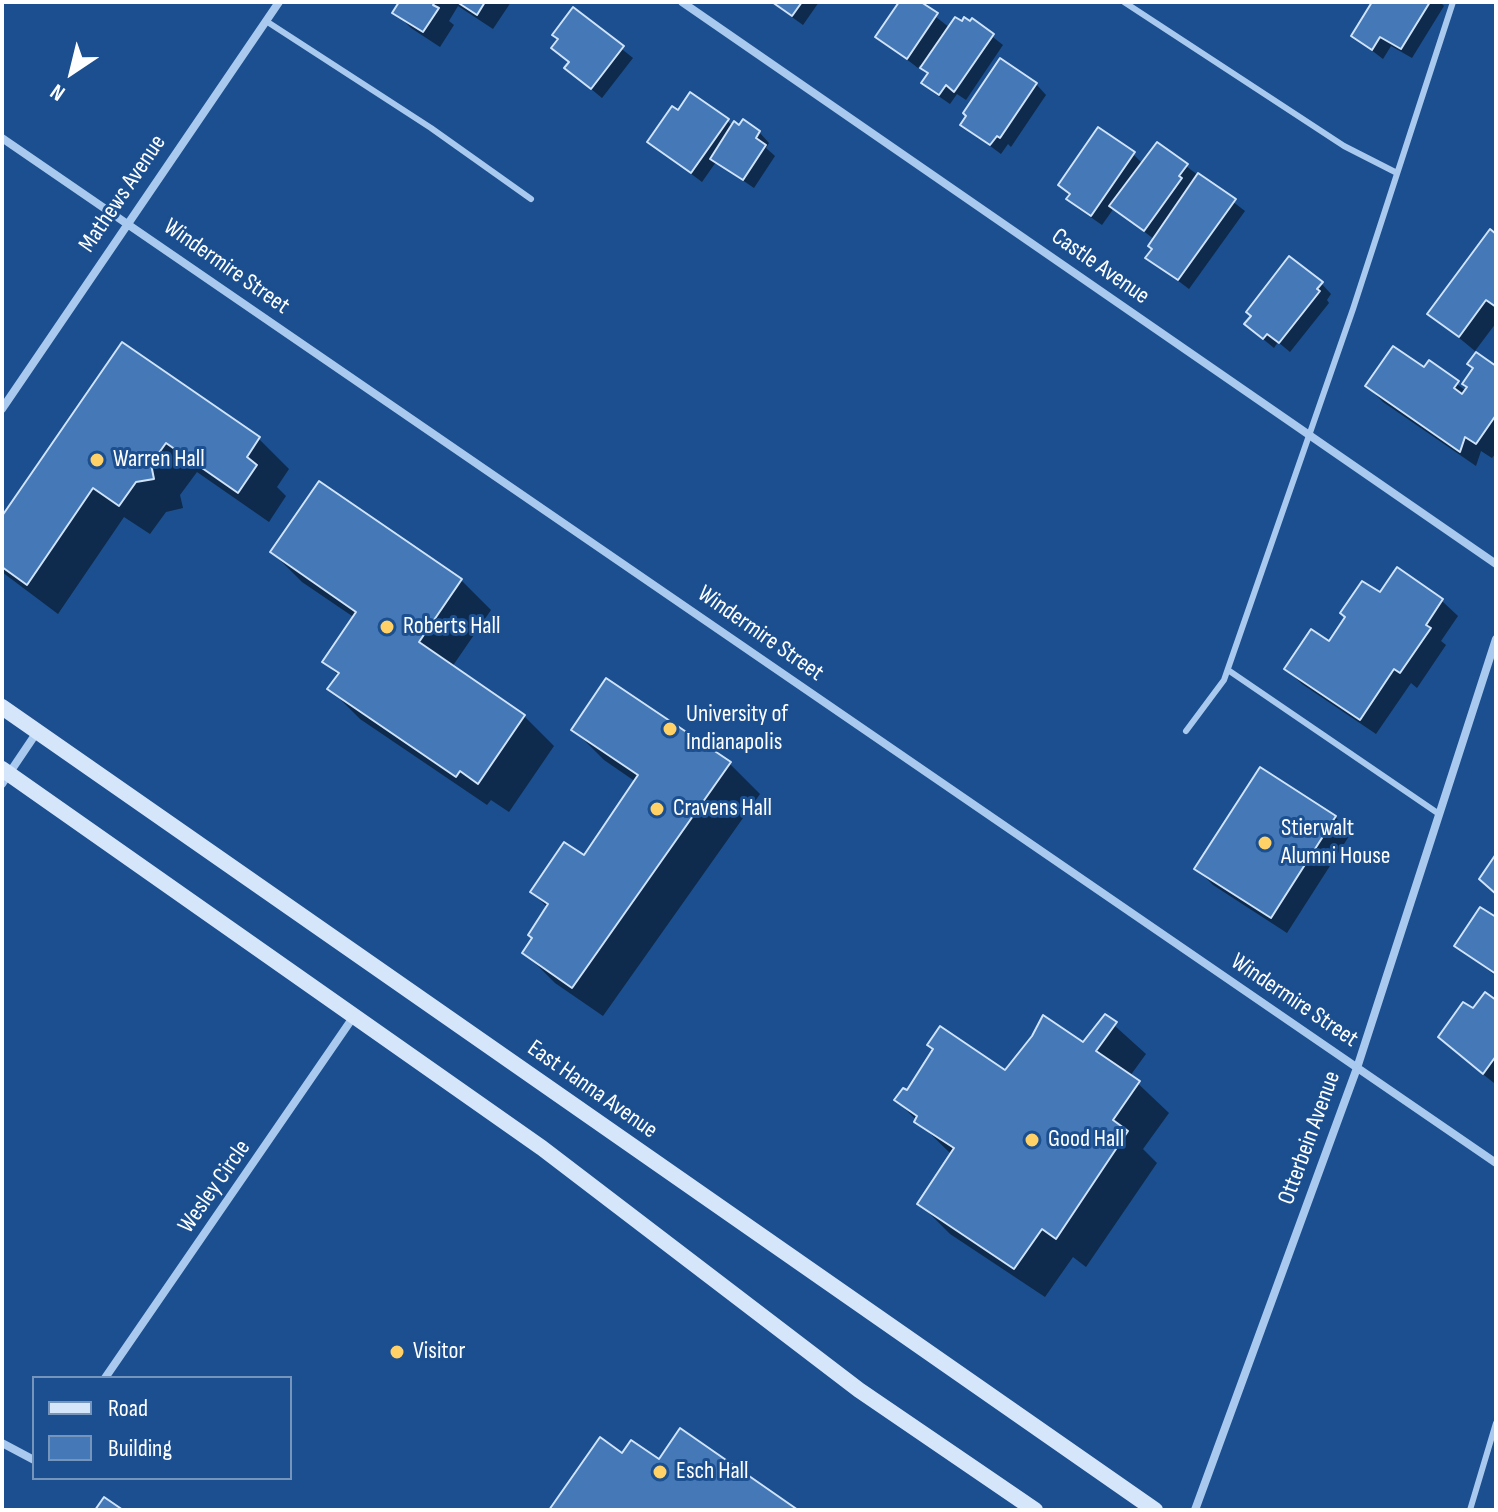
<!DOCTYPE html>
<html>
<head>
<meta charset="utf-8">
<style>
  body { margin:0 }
  #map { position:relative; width:1498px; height:1512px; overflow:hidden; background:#1b4f8f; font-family:"Sofia Sans Condensed",sans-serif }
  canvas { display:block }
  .frame { position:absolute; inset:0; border:4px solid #fff; pointer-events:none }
  .legend { position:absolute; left:32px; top:1376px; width:260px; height:104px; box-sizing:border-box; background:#1b4f8f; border:2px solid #7695bc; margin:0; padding:10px 14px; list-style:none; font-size:24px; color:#fff }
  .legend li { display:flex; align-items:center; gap:16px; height:40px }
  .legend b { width:40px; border:2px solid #7695bc }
  .north { position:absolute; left:32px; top:32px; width:80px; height:80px; -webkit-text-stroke:6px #1b4f8f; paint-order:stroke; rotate:215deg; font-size:22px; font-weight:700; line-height:32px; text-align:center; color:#fff }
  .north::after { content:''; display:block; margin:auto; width:28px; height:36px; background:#fff; clip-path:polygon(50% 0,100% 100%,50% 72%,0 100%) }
</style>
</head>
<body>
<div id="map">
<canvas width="1498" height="1512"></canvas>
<div class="frame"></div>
<ul class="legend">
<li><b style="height:10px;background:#d6e6fa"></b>Road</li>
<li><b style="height:22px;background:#4478b7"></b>Building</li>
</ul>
<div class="north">N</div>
</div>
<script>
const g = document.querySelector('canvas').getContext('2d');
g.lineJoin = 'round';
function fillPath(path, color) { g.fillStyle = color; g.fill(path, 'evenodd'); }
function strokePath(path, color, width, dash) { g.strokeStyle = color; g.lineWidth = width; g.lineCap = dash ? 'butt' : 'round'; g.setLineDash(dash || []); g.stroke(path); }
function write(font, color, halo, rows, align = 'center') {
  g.font = font + ' "Sofia Sans Condensed",sans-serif'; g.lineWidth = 6; g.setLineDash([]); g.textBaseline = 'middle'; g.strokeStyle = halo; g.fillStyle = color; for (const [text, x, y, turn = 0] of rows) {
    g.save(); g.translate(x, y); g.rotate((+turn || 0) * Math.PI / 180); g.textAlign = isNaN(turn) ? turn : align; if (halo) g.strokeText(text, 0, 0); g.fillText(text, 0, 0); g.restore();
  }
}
const shadow = new Path2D(`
  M402,2h109l-18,27 -35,-23 -9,15 5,4 -14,22 -29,-19 -16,-16z
  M771,2h48l-16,23z
  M901,2h16l33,26 21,-8 32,25 -37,55 -9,-6 -7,10 -16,-11 -10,-10 5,-8 -9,-10 -2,3 -40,-31z
  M1375,2h65l4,4 -32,52 -21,-12 -8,13 -30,-23z
  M573,10l60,48 -31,40 -36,-30 4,-5z
  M1036,84l10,11 -35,52 -3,-3 -7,10 -39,-29z
  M727,121l6,5 26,6 10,11 -3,5 9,8 -21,32 -38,-26 -14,20 -53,-40z
  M1133,154l10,10 43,2 59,45 -56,78 -41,-31 7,-18 -41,-32 -12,17 -23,-16 -18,-24z
  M1496,236v87l-21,28 -45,-37z
  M1321,283l10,11 -4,6 2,3 -39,49 -12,-10 -4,6 -17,-14z
  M122,345l137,94 30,30 -12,18 9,9 -17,26 -72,-50 -17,23 3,13 -17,4 -16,22 -26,-17 -66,97 -56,-42v-53z
  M1430,363l36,28 30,-23v85l-4,5 -11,-7 -5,15 -93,-64 -16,-16 58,-16z
  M272,552l189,28 30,30 -39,57 72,49 30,30 -45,66 -18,-12 -4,5 -127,-86 -30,-30 9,-13 -14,-14 30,-44 -53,-36z
  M1397,570l45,31 16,15 -17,25 5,4 -29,43 -6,-5 -35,51 -74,-50 -16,-15 43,-25 51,-49z
  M574,730l156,34 30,30 -157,222 -48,-33 -30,-30 23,-45 -16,-16 52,-34 52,-76 -32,-22z
  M1335,817l16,16 -64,100 -74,-48 -16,-16z
  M1496,920v56l-40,-30z
  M1496,1003v77l-2,3 -45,-36 24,-36z
  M1105,1017l41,37 -16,22 39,37 -26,36 14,14 -71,104 -13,-10 -28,40 -95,-63 -30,-30 32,-49 -56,-55 11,-7 98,-20 79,-28z`);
const building = new Path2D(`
  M399,2h36l-2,3 6,3 -16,24 -31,-19z
  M457,2h28l-8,13z
  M772,2h30l-10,14z
  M899,2h22l17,11 -31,46 -32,-22z
  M1372,2h58l-29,47 -21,-12 -8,13 -21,-14z
  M573,7l51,39 -33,43 -27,-21 5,-6 -18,-14 7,-9 -6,-4z
  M955,17l7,4 2,-4 6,4 2,-3 22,16 -40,58 -8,-7 -7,10 -18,-12 7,-10 -8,-5z
  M1000,58l37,25 -37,55 -3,-2 -7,9 -30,-20 6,-9 -3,-3z
  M690,92l39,27 -38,54 -44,-31 25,-36 6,4z
  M743,119l17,12 -4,7 10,7 -23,35 -33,-21 24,-38 5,4z
  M1098,127l37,25 -44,64 -25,-17 4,-5 -12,-9z
  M1157,142l31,22 -9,12 3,2 -38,53 -35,-25z
  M1198,173l38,26 -58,81 -33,-22 7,-9 -4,-3z
  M1490,229l6,5v73l-10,-7 -27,37 -32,-23z
  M1289,256l34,26 -6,7 3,2 -41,52 -12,-9 -4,5 -19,-15 7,-8 -5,-4z
  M122,342l138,95 -13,20 10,8 -19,28 -72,-50 -15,21 3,15 -18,3 -17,24 -26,-18 -66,97 -25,-18v-51z
  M1393,346l31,21 5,-7 30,21 -5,7 8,6 5,-7 -5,-3 11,-16 -6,-4 9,-12 20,14v49l-20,29 -11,-7 -5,15 -95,-66z
  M319,481l143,98 -43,63 106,73 -47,69 -18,-13 -4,6 -129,-88 12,-16 -17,-11 34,-50 -86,-60z
  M1397,567l46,32 -17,26 5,3 -31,45 -6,-4 -34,51 -76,-51 27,-40 18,12 16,-24 -5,-4 22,-32 18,11z
  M606,678l125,84 -159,226 -50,-35 10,-15 -4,-3 20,-31 -18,-12 34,-50 20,13 54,-80 -67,-45z
  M1260,767l76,49 -65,102 -77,-49z
  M1496,854v40l-17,-15z
  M1480,907l16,10v57l-42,-28z
  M1485,992l11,8v56l-13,18 -45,-37 25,-35 10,6z
  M1105,1014l12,8 -21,29 44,30 -27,39 15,11 -72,108 -14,-10 -28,40 -97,-65 37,-56 -40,-26 3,-6 -23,-16 9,-12 4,2 26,-41 -6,-4 13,-19 65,44 27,-34 11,-21 40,27z
  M680,1428l118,82h-249l51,-73 22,16 9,-13 28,19z
  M104,1497l19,13h-28z`);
const lane = new Path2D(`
  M1124,2l220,144 53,27
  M266,21l165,107 100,71
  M1228,670l211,144
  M1186,731l38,-51 129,-371 100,-307
  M1470,1510l26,-87`);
const street = new Path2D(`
  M682,2l814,562
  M2,138l1494,1025
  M2,409l277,-407
  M2,784l35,-52
  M105,1378l249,-362
  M2,1443l32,17
  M1195,1510l162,-442 139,-429`);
const secondary = new Path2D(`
  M2,707l1153,803
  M2,769l540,379 317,242 176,120`);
const markers = [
  [97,460,8,"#ffd166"],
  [387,627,8,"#ffd166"],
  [670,729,8,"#ffd166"],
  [657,809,8,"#ffd166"],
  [1265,843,8,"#ffd166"],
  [1032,1140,8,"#ffd166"],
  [397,1352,8,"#ffd166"],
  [660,1472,8,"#ffd166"]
];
const streetNames = [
  ["Mathews Avenue",123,194,-56],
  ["Windermire Street",226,267,35],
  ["Castle Avenue",1100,267,35],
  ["Windermire Street",760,634,35],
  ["Windermire Street",1294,1001,34],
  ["East Hanna Avenue",592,1090,35],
  ["Otterbein Avenue",1310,1138,-70],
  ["Wesley Circle",215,1187,-55]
];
const poiNames = [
  ["Warren Hall",113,460],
  ["Roberts Hall",403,627],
  ["University of",686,715],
  ["Indianapolis",686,743],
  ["Cravens Hall",673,809],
  ["Stierwalt",1281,829],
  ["Alumni House",1281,857],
  ["Good Hall",1048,1140],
  ["Visitor",413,1352],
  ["Esch Hall",676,1472]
];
fillPath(shadow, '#0007');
fillPath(building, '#4478b7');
strokePath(building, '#cfe3fa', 2);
strokePath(lane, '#a9c9ee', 6);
strokePath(street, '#a9c9ee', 8);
strokePath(secondary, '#d6e6fa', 16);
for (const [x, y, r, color] of markers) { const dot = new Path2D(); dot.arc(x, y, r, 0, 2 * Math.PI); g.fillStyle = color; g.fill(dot); strokePath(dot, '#1b4f8f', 3); }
write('24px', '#fff', '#1b4f8f', streetNames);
write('24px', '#fff', '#1b4f8f', poiNames, 'left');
</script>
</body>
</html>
